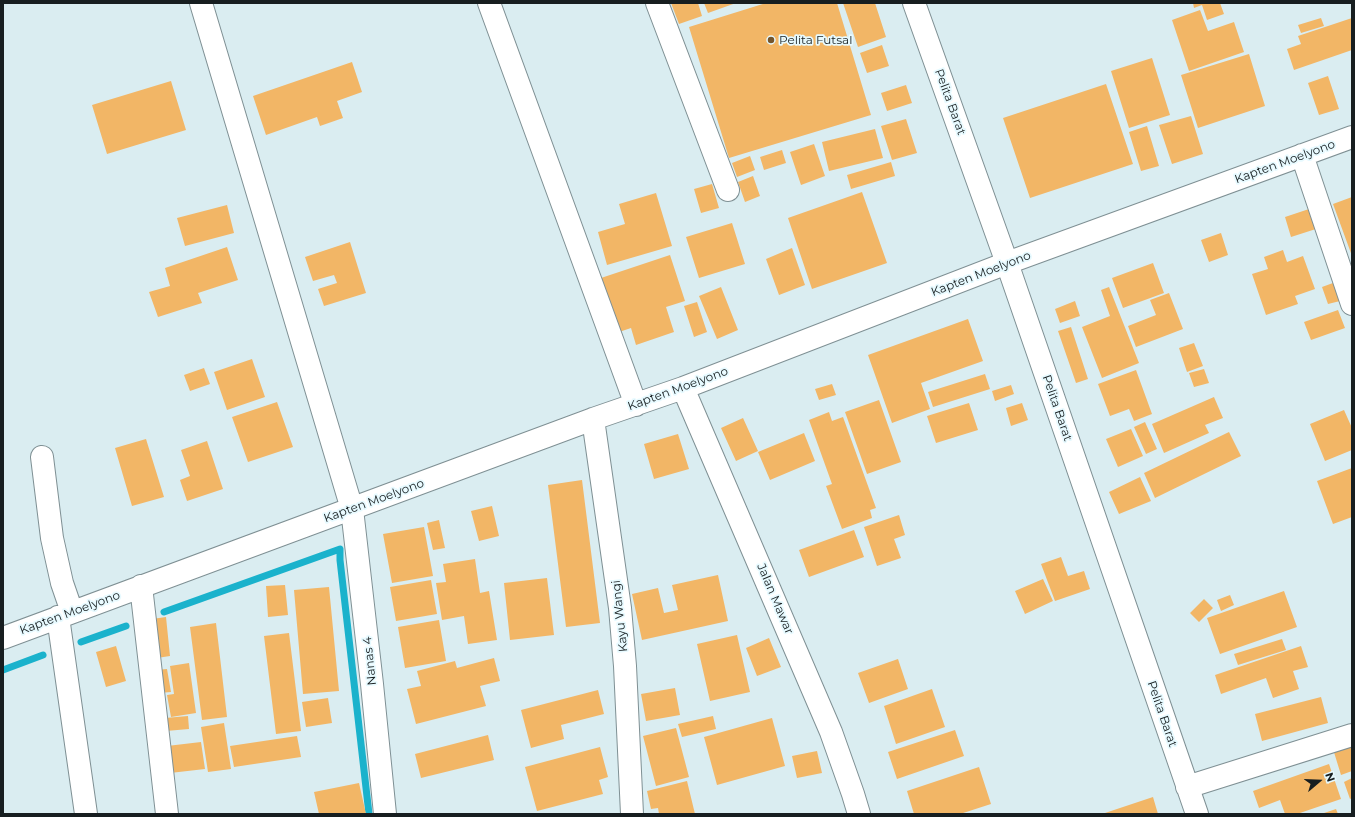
<!DOCTYPE html>
<html>
<head>
<meta charset="utf-8">
<style>
  body { margin:0 }
  #map { position:relative; width:1355px; height:817px; overflow:hidden; background:#daedf1; font-family:Montserrat,sans-serif }
  canvas { display:block }
  .frame { position:absolute; inset:0; border:4px solid #171e20; pointer-events:none }
  .north { position:absolute; left:1299px; top:761px; width:40px; height:40px; -webkit-text-stroke:3px #e7faff; paint-order:stroke; rotate:71deg; font-size:11px; font-weight:700; line-height:16px; text-align:center; color:#171e20 }
  .north::after { content:''; display:block; margin:auto; width:14px; height:18px; background:#171e20; clip-path:polygon(50% 0,100% 100%,50% 72%,0 100%) }
</style>
</head>
<body>
<div id="map">
<canvas width="1355" height="817"></canvas>
<div class="frame"></div>
<div class="north">N</div>
</div>
<script>
const g = document.querySelector('canvas').getContext('2d');
g.lineJoin = 'round';
function strokePath(path, color, width, dash) { g.strokeStyle = color; g.lineWidth = width; g.lineCap = dash ? 'butt' : 'round'; g.setLineDash(dash || []); g.stroke(path); }
function fillPath(path, color) { g.fillStyle = color; g.fill(path, 'evenodd'); }
function write(font, color, halo, rows, align = 'center') {
  g.font = font + ' Montserrat,sans-serif'; g.lineWidth = 3.5; g.setLineDash([]); g.textBaseline = 'middle'; g.strokeStyle = halo; g.fillStyle = color; for (const [text, x, y, turn = 0] of rows) {
    g.save(); g.translate(x, y); g.rotate((+turn || 0) * Math.PI / 180); g.textAlign = isNaN(turn) ? turn : align; if (halo) g.strokeText(text, 0, 0); g.fillText(text, 0, 0); g.restore();
  }
}
const stream = new Path2D(`
  M164,612l176,-63v11l29,254
  M81,642l45,-16
  M3,670l40,-15`);
const building = new Path2D(`
  M671,3h27l4,13 -23,8z
  M704,3h32l-28,10z
  M766,3h71l34,112 -142,43 -40,-131z
  M843,3h32l11,34 -28,10z
  M1193,3h27l4,11 -17,6 -5,-15 -8,3z
  M1200,10l8,21 26,-9 10,30 -55,19 -17,-51z
  M1321,18l3,8 -23,7 -3,-8z
  M1352,18v32l-58,20 -7,-21 14,-5 -3,-8z
  M882,45l7,21 -22,7 -7,-20z
  M1249,54l16,52 -67,22 -17,-53z
  M1152,58l18,57 -41,13 -18,-57z
  M352,62l10,30 -25,9 6,17 -23,8 -3,-9 -51,18 -13,-39z
  M1328,76l11,33 -20,6 -11,-32z
  M171,81l15,49 -79,24 -15,-49z
  M1106,84l27,80 -103,34 -27,-80z
  M906,85l6,18 -25,8 -6,-18z
  M1191,116l12,38 -31,10 -13,-39z
  M906,119l11,34 -25,7 -11,-34z
  M1147,126l12,40 -18,5 -12,-39z
  M875,129l8,29 -54,13 -7,-29z
  M814,144l11,32 -24,9 -11,-33z
  M782,150l4,13 -22,7 -4,-13z
  M750,156l5,14 -18,7 -5,-14z
  M891,162l4,14 -44,13 -4,-14z
  M753,176l7,20 -15,6 -7,-20z
  M712,184l7,24 -18,5 -7,-24z
  M862,192l25,71 -75,26 -24,-71z
  M656,193l16,53 -65,19 -9,-33 27,-8 -6,-20z
  M1352,197v59l-19,-52z
  M227,205l7,28 -49,13 -8,-28z
  M1312,208l7,20 -28,9 -6,-20z
  M732,223l13,41 -46,14 -13,-41z
  M1221,233l7,22 -19,7 -8,-22z
  M350,242l16,51 -42,13 -6,-17 19,-6 -3,-8 -21,6 -8,-24z
  M227,247l11,33 -40,13 4,10 -44,14 -9,-25 21,-6 -5,-18z
  M792,248l13,37 -26,10 -13,-36z
  M1283,250l4,12 16,-6 12,33 -20,7 3,8 -32,11 -14,-41 16,-5 -4,-12z
  M670,255l15,46 -19,6 8,25 -38,13 -5,-17 -15,5 -18,-54z
  M1153,263l11,30 -41,15 -11,-30z
  M1333,283l7,18 -12,3 -6,-17z
  M721,287l17,43 -21,9 -18,-43z
  M1109,287l30,76 -37,15 -20,-51 28,-11 -9,-26z
  M1169,293l14,36 -47,18 -8,-21 28,-11 -6,-15z
  M1075,301l5,15 -20,7 -5,-14z
  M697,302l10,30 -13,5 -10,-31z
  M1338,310l7,18 -34,12 -7,-18z
  M968,319l15,42 -62,22 9,26 -38,14 -24,-68z
  M1071,327l17,52 -12,4 -18,-52z
  M1194,343l9,23 -16,6 -8,-24z
  M252,359l13,38 -38,13 -13,-38z
  M204,368l6,16 -20,7 -6,-16z
  M1204,369l5,14 -15,4 -5,-14z
  M1136,370l16,44 -18,7 -5,-12 -19,7 -12,-32z
  M985,374l5,15 -57,18 -5,-15z
  M832,384l4,11 -17,5 -4,-11z
  M1011,385l3,9 -19,7 -3,-10z
  M1214,397l9,21 -18,7 4,8 -45,20 -12,-29z
  M879,400l22,62 -34,12 -22,-62z
  M277,402l16,45 -45,15 -16,-45z
  M969,403l9,27 -42,13 -9,-27z
  M1022,403l6,17 -17,6 -5,-18z
  M1344,410l8,18v22l-27,11 -15,-37z
  M829,412l3,9 11,-4 33,91 -6,2 2,8 -30,11 -16,-43 6,-2 -23,-64z
  M743,418l15,33 -22,10 -15,-33z
  M1145,422l12,27 -11,5 -12,-27z
  M1131,429l12,27 -25,11 -12,-28z
  M1229,432l12,24 -86,42 -11,-25z
  M804,433l11,28 -45,19 -12,-28z
  M678,434l11,35 -35,10 -10,-35z
  M146,439l18,58 -32,9 -17,-58z
  M207,441l16,48 -36,12 -7,-21 10,-4 -9,-26z
  M1352,468v37h-1l1,12 -19,7 -16,-43z
  M1140,477l11,24 -32,13 -10,-22z
  M582,480l18,143 -34,4 -18,-142z
  M492,506l7,30 -20,5 -8,-30z
  M899,515l6,20 -11,4 7,19 -24,8 -13,-39z
  M439,520l6,28 -12,2 -6,-27z
  M424,527l9,49 -41,7 -9,-49z
  M854,530l10,27 -55,20 -10,-27z
  M1061,557l7,19 16,-5 6,18 -35,12 -14,-37z
  M475,559l5,34 9,-2 8,49 -29,4 -4,-28 -22,4 -6,-37 10,-1 -3,-18z
  M718,575l10,46 -86,19 -10,-46 26,-6 6,25 14,-3 -6,-25z
  M547,578l7,57 -44,5 -6,-57z
  M1043,579l10,22 -28,13 -10,-23z
  M431,580l6,34 -41,7 -6,-34z
  M285,585l3,30 -20,2 -2,-31z
  M329,587l10,104 -36,3 -9,-104z
  M1284,591l13,36 -77,27 -13,-36z
  M1230,595l4,10 -13,6 -4,-11z
  M1204,599l9,9 -14,14 -9,-9z
  M166,617l4,39 -13,2 -5,-39z
  M439,620l7,41 -41,7 -7,-41z
  M216,623l11,94 -25,3 -12,-93z
  M289,633l12,98 -25,3 -12,-98z
  M737,635l13,57 -40,9 -13,-57z
  M769,638l12,29 -24,9 -11,-28z
  M1282,639l4,11 -48,15 -4,-11z
  M116,646l10,35 -20,6 -10,-35z
  M1301,646l7,21 -15,4 6,18 -26,9 -7,-20 -45,16 -6,-19z
  M494,658l6,23 -20,5 6,20 -70,18 -9,-35 14,-3 -4,-15 38,-10 2,7z
  M898,659l10,30 -39,14 -11,-30z
  M189,663l7,50 -25,4 -4,-22 7,-1 -4,-28z
  M167,669l4,23 -12,1 -3,-23z
  M675,688l5,27 -34,6 -5,-27z
  M932,689l13,38 -49,17 -12,-38z
  M598,690l6,24 -43,11 3,14 -33,9 -10,-38z
  M1321,697l7,26 -66,18 -7,-27z
  M328,698l4,25 -26,4 -4,-25z
  M188,716l1,13 -23,2 -1,-13z
  M713,716l3,13 -34,8 -4,-13z
  M772,718l13,48 -68,19 -13,-48z
  M224,723l7,46 -23,3 -7,-45z
  M676,728l13,49 -33,9 -13,-50z
  M955,730l9,26 -67,23 -9,-27z
  M488,735l6,25 -73,18 -6,-24z
  M297,736l4,21 -67,10 -4,-21z
  M201,742l4,27 -35,4 -3,-27z
  M1352,743v28l-11,4 -8,-26z
  M600,747l8,30 -9,3 4,14 -66,17 -12,-44z
  M817,751l5,22 -25,5 -5,-22z
  M1329,764l12,35 -44,15h-12l-5,-14 -21,8 -6,-17z
  M979,767l12,37 -31,10h-46l-7,-23z
  M1352,778v20l-2,1 -6,-17z
  M687,781l8,33h-36l-1,-6 -7,1 -4,-18z
  M359,783l7,31h-47l-5,-22z
  M1153,797l5,17h-56z
  M1336,809l2,5h-17z`);
const minor = new Path2D(`
  M201,3l151,506 20,175 13,130
  M489,3l147,402
  M657,3l71,187
  M914,3l93,260 190,551
  M1302,155l50,149
  M683,388l148,344 22,62 6,20
  M593,419l27,189 5,58 7,148
  M42,457l10,81 10,45 10,29
  M141,586l26,228
  M58,617l28,197
  M3,638l590,-219 90,-31 324,-125 345,-126
  M1187,787l165,-52`);
const markers = [
  [771,40,4,"#75552b"]
];
const poiNames = [
  ["Pelita Futsal",779,40]
];
const streetNames = [
  ["Pelita Barat",950,102,70],
  ["Kapten Moelyono",1285,162,-20],
  ["Kapten Moelyono",981,274,-21],
  ["Kapten Moelyono",678,389,-20],
  ["Pelita Barat",1057,408,71],
  ["Kapten Moelyono",374,501,-20],
  ["Jalan Mawar",775,599,67],
  ["Kapten Moelyono",70,613,-20],
  ["Kayu Wangi",620,616,-96],
  ["Nanas 4",370,661,-96],
  ["Pelita Barat",1162,714,71]
];
strokePath(stream, '#1ab2cc', 7);
fillPath(building, '#f2b666');
strokePath(minor, '#7f9094', 24);
strokePath(minor, '#fff', 22);
for (const [x, y, r, color] of markers) { const dot = new Path2D(); dot.arc(x, y, r, 0, 2 * Math.PI); g.fillStyle = color; g.fill(dot); strokePath(dot, '#e7faff', 1.5); }
write('12px', '#171e20', '#e7faff', poiNames, 'left');
write('12px', '#171e20', '#e7faff', streetNames);
</script>
</body>
</html>
